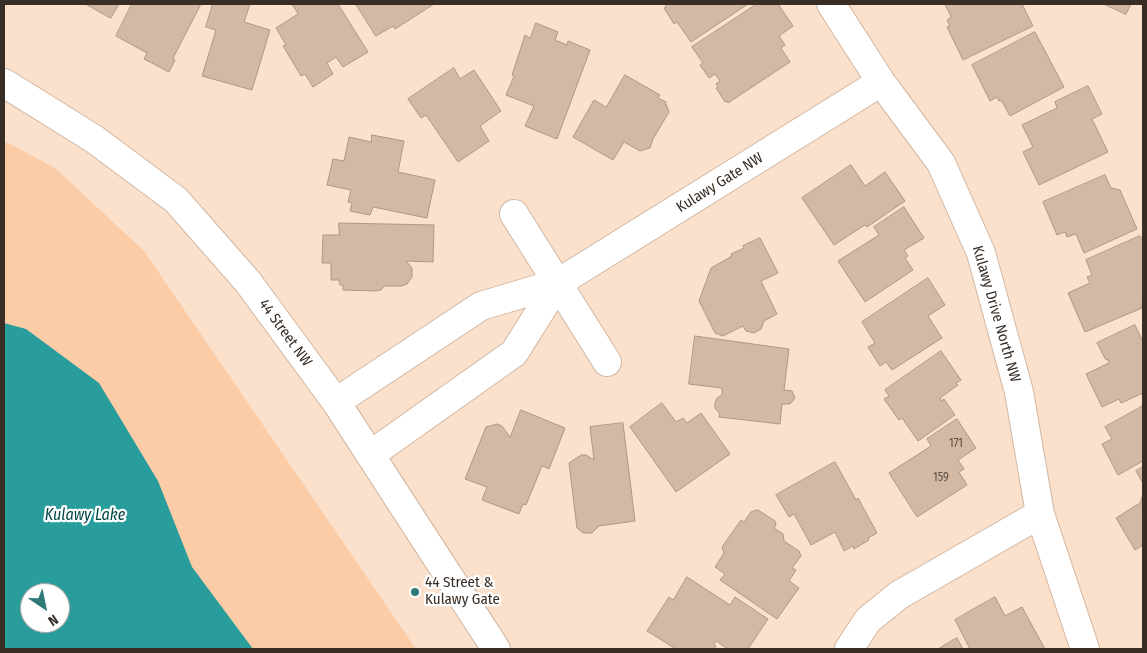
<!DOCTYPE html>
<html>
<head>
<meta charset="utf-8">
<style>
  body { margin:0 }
  #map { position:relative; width:1147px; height:653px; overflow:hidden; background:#fbe0cb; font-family:"Fira Sans Condensed",sans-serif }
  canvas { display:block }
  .frame { position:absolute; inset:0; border:5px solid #392e26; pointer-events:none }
  .north { position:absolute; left:20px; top:583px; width:50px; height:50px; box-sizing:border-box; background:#fff; border:1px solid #b0aba8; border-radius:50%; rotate:146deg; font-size:14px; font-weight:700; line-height:20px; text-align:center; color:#392e26 }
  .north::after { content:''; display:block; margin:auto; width:18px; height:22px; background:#307979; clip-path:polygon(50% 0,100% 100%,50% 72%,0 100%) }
</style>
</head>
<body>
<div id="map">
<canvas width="1147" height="653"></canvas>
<div class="frame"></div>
<div class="north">N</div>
</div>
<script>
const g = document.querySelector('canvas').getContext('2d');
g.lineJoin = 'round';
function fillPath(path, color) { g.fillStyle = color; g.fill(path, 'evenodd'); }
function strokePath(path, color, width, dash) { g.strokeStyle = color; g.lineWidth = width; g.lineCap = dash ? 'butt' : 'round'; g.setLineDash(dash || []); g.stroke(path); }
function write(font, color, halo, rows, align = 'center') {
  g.font = font + ' "Fira Sans Condensed",sans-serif'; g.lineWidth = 4.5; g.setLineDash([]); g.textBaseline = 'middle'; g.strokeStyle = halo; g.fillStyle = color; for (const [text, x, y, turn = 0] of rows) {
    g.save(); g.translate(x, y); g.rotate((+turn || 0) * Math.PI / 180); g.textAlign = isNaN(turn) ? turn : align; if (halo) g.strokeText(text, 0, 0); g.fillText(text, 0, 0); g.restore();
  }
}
const green = new Path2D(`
  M4,141l51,27 89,83 272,398h-412zM30,593h30v30h-30z`);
const water = new Path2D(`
  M4,323l22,6 73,54 59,98 34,86 61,82h-249zM30,593h30v30h-30z`);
const building = new Path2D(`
  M86,4h33l-8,14z
  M132,4h72l-1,1 -2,-1 -28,54 2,2 -6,12 -25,-13 3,-6 -31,-17z
  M213,4h37l-6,18 26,8 -18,60 -50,-14 14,-46 -10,-3z
  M292,4h46l30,48 -25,15 -7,-10 -9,6 6,11 -20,13 -8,-13 -4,2 -18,-30 3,-1 -10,-17 22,-14z
  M356,4h78l-39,25 -2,-3 -17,10z
  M665,4h83l-57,38 -14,-20 -3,2 -10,-16 2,-1z
  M757,4h21l15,22 -14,10 6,9 -4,3 9,14 -62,41 -1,-2 -2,1 -9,-14 2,-1 -2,-3 4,-3 -5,-7 -6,4 -9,-13 3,-2 -11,-16z
  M945,4h77l11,22 -70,34 -16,-33 3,-1 -3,-6 4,-3z
  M1104,4h27l-5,10z
  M536,23l22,9 -3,8 12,5 1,-4 22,9 -33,89 -32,-13 9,-20 -28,-11 8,-19 -2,-1 13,-40 5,3z
  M1035,32l29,55 -54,29 -9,-16 -2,1 -2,-4 -7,4 -18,-36z
  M454,68l6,11 14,-9 27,41 -21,15 9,15 -31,21 -32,-47 -5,3 -13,-19z
  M625,75l35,20 -2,3 8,4 -1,3 1,-1 3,8 -16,27 -3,9 -10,3 -16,-9 -11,18 -40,-23 21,-37 12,7z
  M1088,86l14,28 -10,5 16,33 -69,33 -16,-33 10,-5 -11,-22 35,-17 -2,-6z
  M372,135l32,6 -6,31 37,8 -8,38 -54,-11 -3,8 -20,-4 2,-8 -4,-1 3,-12 -24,-5 6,-26 11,2 5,-24 22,5z
  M851,165l14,21 20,-14 20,29 -38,26 -2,-2 -31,20 -32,-47z
  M1105,175l6,13 9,2 17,39 -53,24 -8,-19 -9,3 -2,-5 -8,3 -14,-33z
  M904,207l20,31 -20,12 4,6 -3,2 8,12 -48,32 -27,-41 41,-26 -5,-8z
  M339,223l95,2 -1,37 -27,-1 6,7v9l-5,7 -6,2h-16l-4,4 -5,1 -33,-1v-5h-3l-1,-5h-8v-17h-9l1,-28h16z
  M1140,236l3,6v61l-2,1 1,4 -57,24 -17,-39 22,-10 -3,-6 5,-2 -6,-15z
  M760,238l18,35 -17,8 16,33 -13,7 -3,8 -7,4 -8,-2 -3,-5 -20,10 -8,-3 -16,-32 12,-33 21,-12 -1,-2 13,-6 -1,-2z
  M928,278l17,27 -17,11 14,22 -50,32 -6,-8 -6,4 -12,-19 7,-4 -13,-21z
  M1135,325l8,17v51l-22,10 -2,-4 -17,8 -16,-33 23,-11 -1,-4 -2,1 -9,-17z
  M695,336l94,13 -5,41 8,1 3,7 -5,6h-8l-2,20 -61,-7 1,-3 -5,-6v-5l2,-5 5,-3v-7l-33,-4z
  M941,351l20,29 -5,3 2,2 -18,13 1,3 3,-2 11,16 -37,26 -16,-23 -3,2 -15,-21 5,-3 -4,-6z
  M662,403l14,19 7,-4 4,5 14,-10 29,41 -54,38 -46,-65z
  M1143,406v55l-25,14 -16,-31 10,-5 -7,-12z
  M521,410l44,18 -16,41 -7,-3 -16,39 -3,-1 -4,10 -37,-14 5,-13 -22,-8 21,-52 11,-3 5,2 8,11z
  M957,419l19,29 -18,12 6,9 -5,3 8,13 -50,32 -28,-44 42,-27 -4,-7z
  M623,423l12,98 -36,5 -7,7h-9l-6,-5 -8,-65 12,-8h5l8,5 -4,-33z
  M835,462l21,38 2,-2 19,35 -9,5 1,2 -15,9 -1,-3 -9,5 -9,-19 -24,13 -17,-31 -5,3 -13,-22z
  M1143,467v16l-7,-12z
  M1143,494v51l-8,5 -19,-32 24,-15z
  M758,510l17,11 1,4 -2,3 9,6 1,7 15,10 2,5 -9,12 4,2 -7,11 10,7 -22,31 -57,-39 5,-6 -10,-7 9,-14 -2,-6 19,-27 3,2 7,-10z
  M687,577l43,28 5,-8 33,22 -20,30h-20l-12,-8 -2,3 2,2 -2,3h-38l-29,-18 22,-34 4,3z
  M995,597l10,19 17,-9 23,42h-75l-15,-29z
  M957,638l6,11h-25z`);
const minor = new Path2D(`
  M831,4l50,78 60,81 40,90 38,139 21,122 45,135
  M4,83l90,56 82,61 72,82 88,120 160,247
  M514,214l93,148
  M336,402l145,-96 77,-23 323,-201
  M370,455l144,-102 44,-70
  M849,649l19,-29 31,-25 141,-81`);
const markers = [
  [415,592,5,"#307979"]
];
const numberNames = [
  ["171",956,444],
  ["159",941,478]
];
const streetNames = [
  ["Kulawy Gate NW",720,183,-32],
  ["Kulawy Drive North NW",996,314,74],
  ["44 Street NW",285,333,54]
];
const poiNames = [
  ["44 Street &",425,583],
  ["Kulawy Gate",425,600]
];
const waterNames = [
  ["Kulawy Lake",85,516]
];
fillPath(green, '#fbcca6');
fillPath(water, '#299c9c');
fillPath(building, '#d3b9a4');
strokePath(building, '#b09783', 1);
strokePath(minor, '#d1b7a2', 30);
strokePath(minor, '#fff', 28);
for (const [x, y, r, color] of markers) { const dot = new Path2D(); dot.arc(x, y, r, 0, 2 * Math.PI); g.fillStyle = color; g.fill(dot); strokePath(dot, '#fff', 2); }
write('12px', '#605146', null, numberNames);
write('15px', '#392e26', '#fff', streetNames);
write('15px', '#392e26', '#fff', poiNames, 'left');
write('italic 16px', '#014747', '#fff', waterNames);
</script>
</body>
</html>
